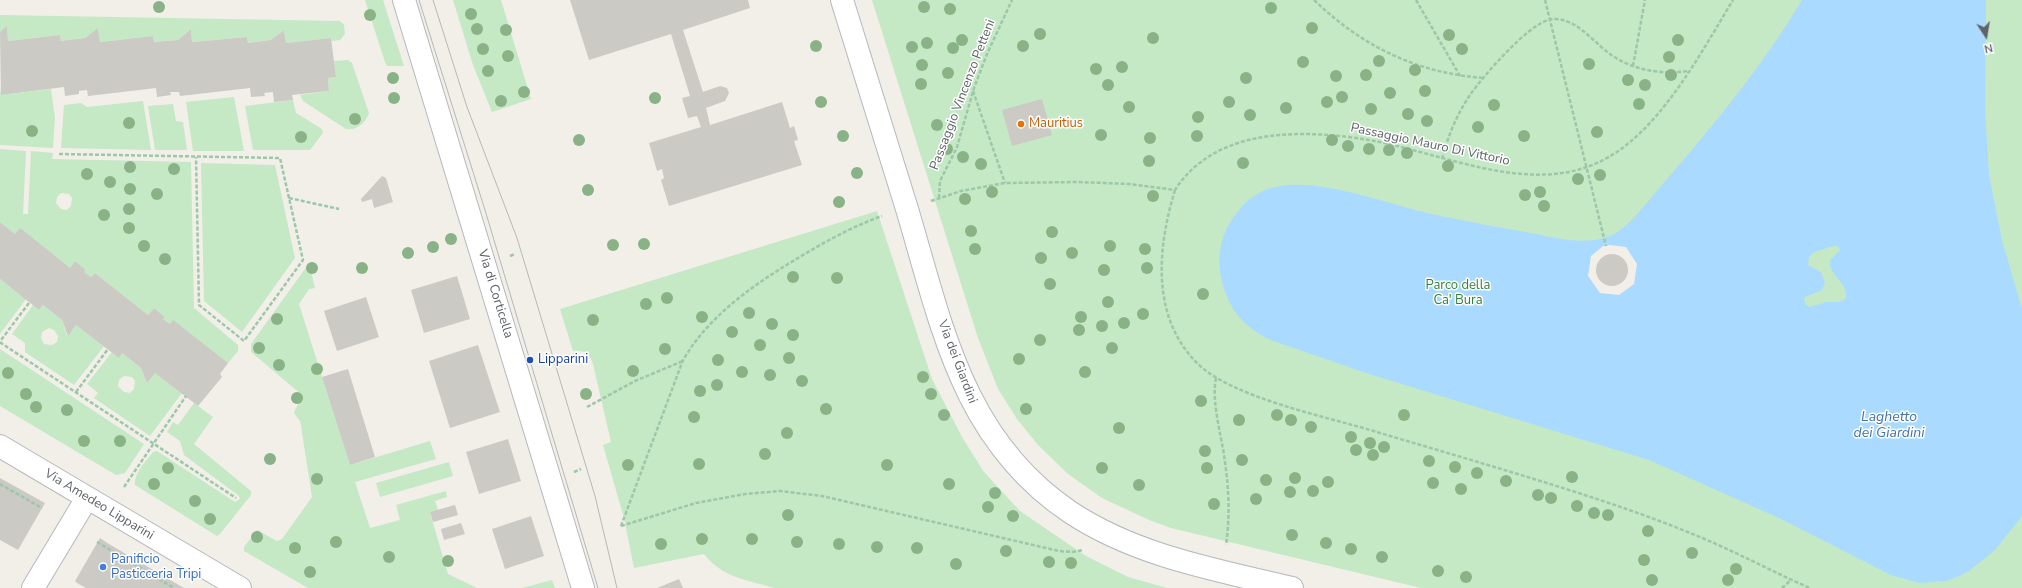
<!DOCTYPE html>
<html>
<head>
<meta charset="utf-8">
<style>
  body { margin:0 }
  #map { position:relative; width:2022px; height:588px; overflow:hidden; background:#f1efe8; font-family:"Nunito Sans",sans-serif }
  canvas { display:block }
  .north { position:absolute; left:1966px; top:16px; width:40px; height:40px; -webkit-text-stroke:3px #fff; paint-order:stroke; rotate:168deg; font-size:11px; font-weight:700; line-height:16px; text-align:center; color:#5f6368 }
  .north::after { content:''; display:block; margin:auto; width:14px; height:18px; background:#5f6368; clip-path:polygon(50% 0,100% 100%,50% 72%,0 100%) }
</style>
</head>
<body>
<div id="map">
<canvas width="2022" height="588"></canvas>
<div class="north">N</div>
</div>
<script>
const g = document.querySelector('canvas').getContext('2d');
g.lineJoin = 'round';
function fillPath(path, color) { g.fillStyle = color; g.fill(path, 'evenodd'); }
function strokePath(path, color, width, dash) { g.strokeStyle = color; g.lineWidth = width; g.lineCap = dash ? 'butt' : 'round'; g.setLineDash(dash || []); g.stroke(path); }
function write(font, color, halo, rows, align = 'center') {
  g.font = font + ' "Nunito Sans",sans-serif'; g.lineWidth = 3; g.setLineDash([]); g.textBaseline = 'middle'; g.strokeStyle = halo; g.fillStyle = color; for (const [text, x, y, turn = 0] of rows) {
    g.save(); g.translate(x, y); g.rotate((+turn || 0) * Math.PI / 180); g.textAlign = isNaN(turn) ? turn : align; if (halo) g.strokeText(text, 0, 0); g.fillText(text, 0, 0); g.restore();
  }
}
const green = new Path2D(`
  M365,0h18l21,66h-17l-2,-4z
  M453,0h48l30,99 -39,13 -19,-47z
  M872,0h1150v588h-601l-250,-60 -22,-8 -47,-22 -34,-24 -30,-29 -21,-26 -19,-30 -20,-51z
  M0,15l340,6 4,4 1,9 -5,6 -8,1 -1,-3 -45,5 -2,-13 -13,10 -23,3 -1,-6 -55,5 -1,-13 -13,11 -24,2 -1,-6 -53,6 -2,-14 -13,10 -24,3 -1,-6 -52,6 -1,-14 -7,5z
  M348,60l4,3 17,50c-3,10 -13,18 -23,16l-43,-28 -3,-6 29,-4 -1,-13 8,-1 -2,-16z
  M0,87l1,8 50,-6 4,29 -2,30 -53,-3z
  M234,97l10,54h-51l-7,-49z
  M293,100l3,13 26,16 1,4 -13,17h-57l-8,-44z
  M143,101l8,49 -90,-2 3,-43 17,-2 6,4z
  M173,104l3,17 7,1 4,28h-32l-7,-44z
  M0,149l26,2 -3,63h5l3,-63 22,2 -1,6 139,3 3,146 44,37v6l-10,12 -55,-42 -3,3 -7,-5 2,-2 -11,-9 -6,7 -53,-42 -4,4 -7,-5 2,-2 -11,-9 -5,7 -55,-34 -15,-12zM61,193l8,1 3,4 -1,8 -4,4 -6,-1 -5,-6 1,-6z
  M201,163l74,2 20,93 -53,74 -38,-31z
  M877,211l55,168 30,58 22,35 36,39 66,45 42,21 39,11h-393c-28,-9 -50,-9 -70,-34l-70,14 -10,-50 -21,-73 8,-3 -18,-78c-3,-11 -10,-14 -20,-13l-13,-42z
  M307,266l3,2 5,20 -6,1 -10,15 51,161 80,-24 6,18 -81,23 15,46 30,-8 -4,-15 50,-14 1,6 -12,4 3,9 -8,3 18,61 29,14h-169l-64,-37v-4l13,-17 20,11 5,-2 30,-42 -11,-71 -1,-5 -6,-8c2,-7 7,-11 8,-18l-51,-43v-8z
  M0,279l26,20 -26,35z
  M33,305l6,5 4,-5 19,15 5,16 9,-11 28,21 -30,39 -49,-33v-9l-13,-9zM49,328l5,2 4,6 -1,6 -5,3 -8,-1 -3,-6 1,-6z
  M0,349l144,95 -19,29 -9,2 -116,-69z
  M112,352l7,6 3,-5 19,15 6,15 8,-10 27,20 -32,43 -56,-38 4,-5 -11,-9zM124,376l8,1 3,4 -1,8 -4,4 -6,-1 -6,-6 1,-6z
  M194,403l19,14 -19,27 57,47v4l-31,39 -3,2 -82,-51c-1,-12 11,-24 18,-33l4,-1 78,51 5,-3 -1,-3 -55,-41 -4,-14 -13,-9 6,-10 5,3z
  M449,462l4,14 -73,21 -4,-14z
  M552,580l3,8h-33z`);
const water = new Path2D(`
  M1802,0h184l-1,110 4,65 13,65 20,69v207l-27,34 -26,21 -12,6 -11,4 -26,2 -29,-8 -112,-57 -130,-58 -283,-87 -98,-34c-25,-14 -38,-28 -46,-57 -5,-20 -3,-43 9,-61 12,-19 28,-32 50,-35 42,-7 107,18 150,28 33,7 66,13 100,19 25,5 54,13 79,3 18,-7 38,-35 51,-50 51,-59 101,-119 141,-186zM1833,246h5l2,4 -10,10c-2,16 18,21 16,38l-6,4h-14l-16,5 -4,-2 -2,-6 1,-2 17,-7 3,-7 -4,-11 -13,-7 1,-9 5,-4z`);
const pier = new Path2D(`
  M1610,245l16,2 11,17 -3,20 -15,11 -19,-2 -12,-17 3,-20 12,-10z`);
const building = new Path2D(`
  M570,0h178l2,8 -67,22 20,62 17,-6 7,2 2,5 -4,8 -19,7 4,17 72,-23 8,26 4,-2 4,14 -4,1 8,24 -133,41 -8,-26 3,-2 -2,-9 -5,2 -8,-28 52,-16 -4,-11 -9,2 -6,-20 8,-2 -19,-62 -82,26z
  M7,26l1,15 52,-6 1,6 24,-3 13,-10 2,14 53,-6 1,6 24,-2 13,-11 1,13 55,-5 1,6 23,-3 13,-10 2,13 45,-5 5,39 -8,1 1,13 -37,4 1,5 -19,2 -1,-10 -9,1 1,3 -14,1 -1,-9 -70,8 -1,-4h-9l1,3 -14,2 -1,-9 -68,8 -1,-6 -8,1v3l-14,2 -1,-9 -63,8 -1,-63z
  M1042,99l10,36 -40,11 -10,-36z
  M382,176l4,2 7,24 -19,6 -2,-9 -10,3 -1,-3z
  M0,222l15,12 5,-6 50,40 5,-7 11,9 -2,2 7,5 4,-4 53,42 6,-7 11,9 -2,2 7,5 3,-4 55,43 -8,11 2,3 -24,29 -43,-33 -8,10 -6,-15 -19,-15 -3,5 -43,-33 -8,11 -6,-16 -19,-15 -4,5 -39,-31z
  M1596 270a16 16 0 1 1 32 0a16 16 0 1 1-32 0Z
  M457,276l13,43 -46,14 -13,-43z
  M366,297l13,40 -42,14 -13,-40z
  M478,345l22,67 -50,16 -21,-67z
  M348,369l27,88 -25,8 -28,-88z
  M508,439l13,42 -42,13 -13,-42z
  M0,478l45,25 -27,47 -18,-10z
  M455,505l3,10 -25,7 -3,-10z
  M531,516l13,40 -39,13 -13,-40z
  M461,523l4,11 -21,6 -3,-11z
  M100,538l9,6 75,44h-98l-9,-5 -2,-2z
  M679,579l4,9h-26z`);
const path = new Path2D(`
  M1314,0c48,46 102,73 170,78
  M1416,0l44,76
  M1545,0l61,246
  M1633,66l12,-66
  M973,91l32,92
  M59,154l221,4 23,102 -59,81 -45,-36 -3,-148
  M1442,159c6,-23 15,-45 28,-64 14,-20 56,-68 78,-75 4,-2 14,-1 18,1 17,6 29,22 44,33 22,16 51,21 78,17
  M1175,190c-18,59 -24,128 23,174 34,33 125,52 172,66 77,23 154,45 230,70 36,12 72,25 107,40 35,15 68,33 103,48
  M289,198l50,11
  M939,198l1,-17 17,-34 17,-59 13,-34 25,-54
  M931,201l30,-10 44,-8 74,-1 50,2 46,6c40,-63 127,-61 194,-50 71,12 159,56 230,22 59,-27 101,-108 134,-162
  M510,256l5,-2
  M29,303l-28,37v3l235,155
  M1216,378c-5,24 6,59 9,84 4,28 5,55 1,83
  M76,392l32,-43
  M587,407l48,-26 48,-20
  M574,472l7,-3
  M0,484l42,24
  M124,487l62,-91
  M621,526l62,-166c28,-47 73,-77 120,-105 25,-15 51,-29 79,-39
  M621,526l75,-23 49,-9 35,-3 42,5 237,55 13,1 11,-2
  M97,542l77,46
  M1782,588l9,-8`);
const minor = new Path2D(`
  M404,0l179,588
  M842,0c22,70 43,140 65,209 35,117 55,230 163,303 66,44 147,58 222,76
  M0,446l240,142
  M33,588l54,-90`);
const tram = new Path2D(`
  M419,0l66,210 113,378
  M433,0l34,107 50,131 78,258 22,92`);
const trees = [
  [159,7],
  [924,7],
  [1271,8],
  [950,9],
  [471,14],
  [370,15],
  [1312,28],
  [477,29],
  [506,30],
  [1040,34],
  [1449,35],
  [1153,38],
  [962,40],
  [1678,40],
  [927,43],
  [816,46],
  [1023,46],
  [912,47],
  [953,48],
  [483,49],
  [1462,49],
  [508,56],
  [1669,57],
  [1379,61],
  [1303,62],
  [1589,64],
  [922,65],
  [1122,67],
  [1096,69],
  [1415,70],
  [488,71],
  [948,73],
  [1366,75],
  [1671,75],
  [1336,76],
  [393,78],
  [1246,78],
  [1628,80],
  [921,84],
  [1108,85],
  [1645,85],
  [1425,91],
  [524,92],
  [1390,93],
  [1342,97],
  [394,98],
  [655,98],
  [501,101],
  [821,102],
  [1229,102],
  [1327,102],
  [1639,104],
  [1494,105],
  [1129,107],
  [1286,108],
  [1371,109],
  [1408,114],
  [1250,115],
  [1198,117],
  [355,119],
  [1427,121],
  [129,123],
  [937,125],
  [1478,127],
  [32,131],
  [1597,132],
  [1101,135],
  [843,136],
  [1197,136],
  [1524,136],
  [301,137],
  [1150,138],
  [579,140],
  [1332,140],
  [1348,146],
  [947,149],
  [1369,149],
  [1389,150],
  [1407,153],
  [963,157],
  [1149,161],
  [1243,163],
  [981,164],
  [1448,166],
  [130,167],
  [174,169],
  [857,173],
  [87,174],
  [1600,175],
  [1578,179],
  [110,182],
  [130,189],
  [588,190],
  [992,192],
  [1540,192],
  [157,194],
  [1525,195],
  [1153,196],
  [965,199],
  [839,202],
  [1544,206],
  [129,209],
  [104,215],
  [129,228],
  [971,231],
  [1052,232],
  [451,239],
  [644,244],
  [613,245],
  [144,246],
  [1110,246],
  [433,247],
  [975,249],
  [1145,249],
  [408,253],
  [1072,253],
  [1041,258],
  [165,259],
  [312,268],
  [362,268],
  [1147,268],
  [1104,270],
  [793,277],
  [837,278],
  [1050,284],
  [1203,294],
  [667,298],
  [1108,302],
  [646,304],
  [749,313],
  [1143,314],
  [702,317],
  [1081,317],
  [277,319],
  [593,320],
  [1124,323],
  [772,324],
  [1102,326],
  [1079,330],
  [732,332],
  [793,335],
  [1040,340],
  [760,345],
  [259,348],
  [1112,348],
  [665,349],
  [789,358],
  [1019,359],
  [718,360],
  [279,365],
  [317,369],
  [633,371],
  [742,372],
  [1085,372],
  [8,373],
  [770,375],
  [923,377],
  [802,381],
  [717,385],
  [700,391],
  [26,394],
  [586,394],
  [931,394],
  [297,398],
  [1201,401],
  [36,407],
  [826,409],
  [1026,409],
  [67,410],
  [944,415],
  [1277,415],
  [1404,415],
  [694,417],
  [1239,420],
  [1291,420],
  [1311,427],
  [1119,428],
  [787,433],
  [1351,437],
  [84,441],
  [120,441],
  [1370,443],
  [1384,447],
  [1356,450],
  [1205,451],
  [765,454],
  [1373,455],
  [270,459],
  [1242,460],
  [1429,461],
  [699,464],
  [628,465],
  [887,465],
  [1455,467],
  [168,468],
  [1102,468],
  [1207,468],
  [1477,473],
  [1572,477],
  [1295,478],
  [317,479],
  [1266,480],
  [1506,481],
  [1328,482],
  [1433,483],
  [154,484],
  [949,484],
  [1139,485],
  [1461,489],
  [1313,491],
  [1290,492],
  [995,493],
  [1538,495],
  [1551,498],
  [1256,499],
  [195,501],
  [1214,504],
  [1577,506],
  [988,507],
  [1594,513],
  [788,515],
  [1608,515],
  [1013,516],
  [210,519],
  [1648,531],
  [1292,535],
  [257,537],
  [702,539],
  [752,539],
  [336,542],
  [797,542],
  [1326,543],
  [661,544],
  [839,544],
  [877,547],
  [295,548],
  [917,548],
  [1351,549],
  [1006,551],
  [1692,553],
  [389,557],
  [1382,557],
  [1644,560],
  [448,561],
  [1049,562],
  [1071,563],
  [956,564],
  [1736,569],
  [1438,571],
  [310,572],
  [1466,577],
  [1652,580],
  [1728,580]
];
const markers = [
  [1021,124,4,"#e8710a"],
  [530,360,4,"#1a4fb4"],
  [103,567,4,"#3f7fe0"]
];
const streetNames = [
  ["Passaggio Vincenzo Petteni",963,95,-69],
  ["Passaggio Mauro Di Vittorio",1430,145,12],
  ["Via di Corticella",495,294,73],
  ["Via dei Giardini",957,362,69],
  ["Via Amedeo Lipparini",99,505,31]
];
const foodNames = [
  ["Mauritius",1029,124]
];
const parkNames = [
  ["Parco della",1458,286],
  ["Ca' Bura",1458,301]
];
const transitNames = [
  ["Lipparini",538,360]
];
const shopNames = [
  ["Panificio",111,560],
  ["Pasticceria Tripi",111,575]
];
const waterNames = [
  ["Laghetto",1889,418],
  ["dei Giardini",1889,434]
];
fillPath(green, '#c5e8c5');
fillPath(water, '#aadaff');
fillPath(pier, '#f1efe8');
fillPath(building, '#cccac5');
strokePath(minor, '#b5b8bc', 24);
strokePath(path, '#9cc7a9', 2.5, [4, 2]);
strokePath(minor, '#fff', 22);
strokePath(tram, '#b6b7b8', 1);
g.fillStyle = '#89b387';
for (const [x, y] of trees) { g.beginPath(); g.arc(x, y, 6, 0, 2 * Math.PI); g.fill(); }
for (const [x, y, r, color] of markers) { const dot = new Path2D(); dot.arc(x, y, r, 0, 2 * Math.PI); g.fillStyle = color; g.fill(dot); strokePath(dot, '#fff', 1.5); }
write('13px', '#5f6368', '#fff', streetNames);
write('13px', '#c56008', '#fff', foodNames, 'left');
write('13px', '#348238', '#fff', parkNames);
write('13px', '#164399', '#fff', transitNames, 'left');
write('13px', '#366cbe', '#fff', shopNames, 'left');
write('italic 14px', '#4174aa', '#fff', waterNames);
</script>
</body>
</html>
